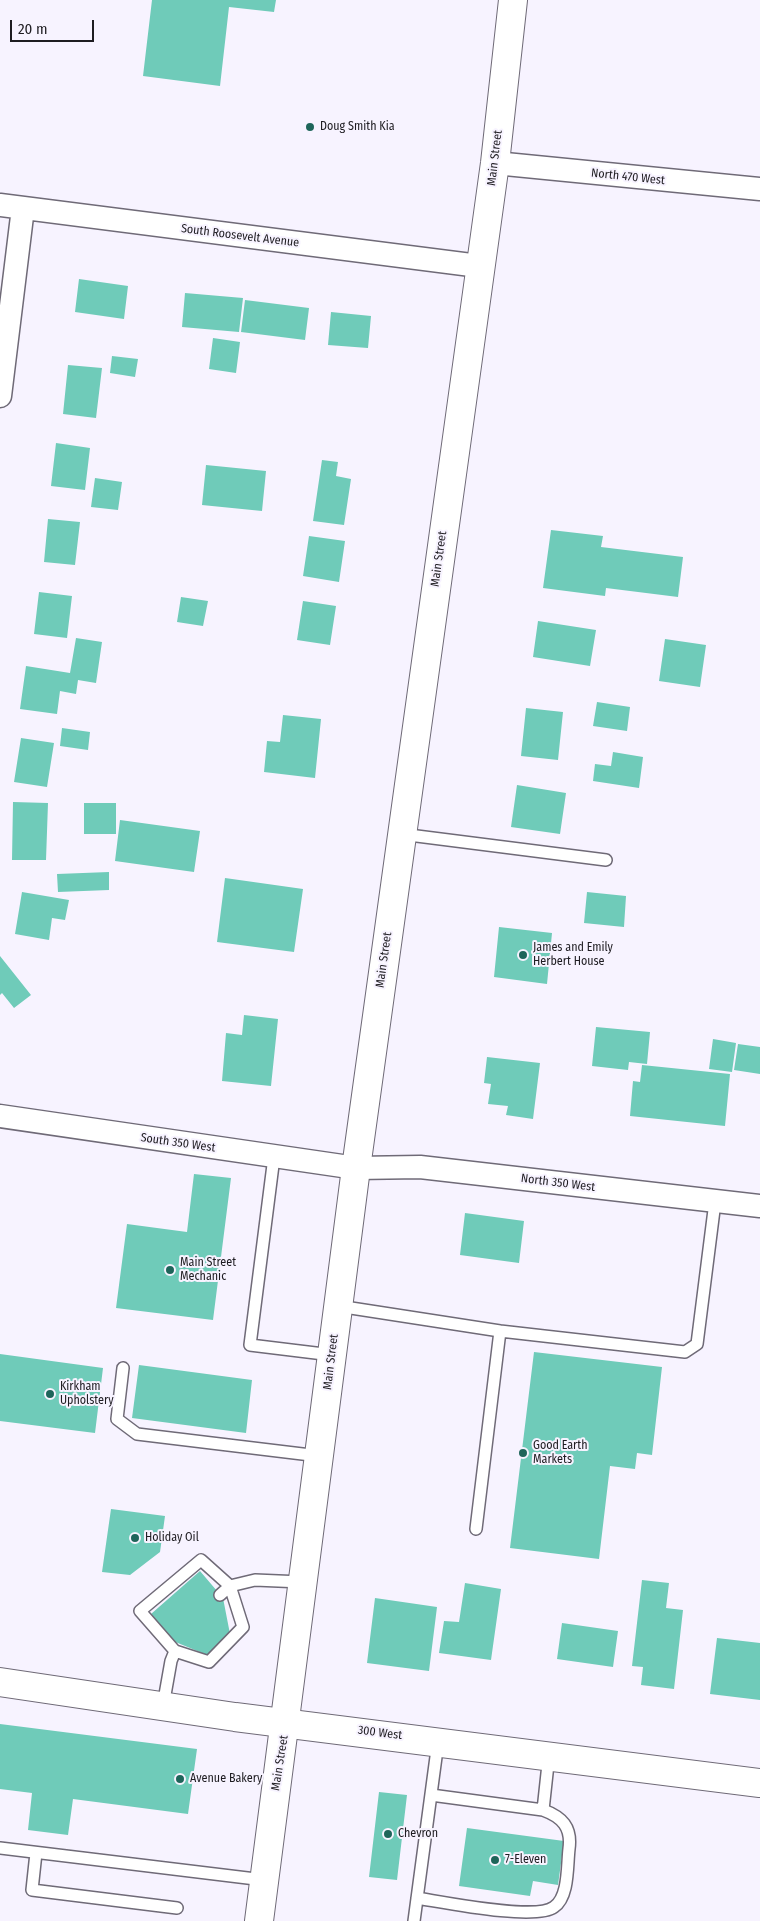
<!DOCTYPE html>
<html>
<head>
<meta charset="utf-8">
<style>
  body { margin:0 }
  #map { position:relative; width:760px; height:1921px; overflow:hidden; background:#f7f3ff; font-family:"Fira Sans Condensed",sans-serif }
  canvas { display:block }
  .scale { position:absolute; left:10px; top:20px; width:84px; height:22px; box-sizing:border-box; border:2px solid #1e1c21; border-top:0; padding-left:6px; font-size:15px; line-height:18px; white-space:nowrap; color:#1e1c21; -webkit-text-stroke:4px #f7f3ff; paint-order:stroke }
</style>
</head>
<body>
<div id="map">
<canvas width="760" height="1921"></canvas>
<div class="scale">20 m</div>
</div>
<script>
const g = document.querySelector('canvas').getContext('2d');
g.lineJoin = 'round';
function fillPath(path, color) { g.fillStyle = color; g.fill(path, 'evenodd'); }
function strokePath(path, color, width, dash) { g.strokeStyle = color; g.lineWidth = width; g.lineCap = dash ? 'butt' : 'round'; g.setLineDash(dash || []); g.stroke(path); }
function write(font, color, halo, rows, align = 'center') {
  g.font = font + ' "Fira Sans Condensed",sans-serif'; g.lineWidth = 4; g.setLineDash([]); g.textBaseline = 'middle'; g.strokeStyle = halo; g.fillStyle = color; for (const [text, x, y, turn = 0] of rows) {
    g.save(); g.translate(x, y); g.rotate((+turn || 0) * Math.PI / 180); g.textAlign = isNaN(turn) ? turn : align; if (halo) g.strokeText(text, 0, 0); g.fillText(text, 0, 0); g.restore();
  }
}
const building = new Path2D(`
  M152,0h124l-2,12 -45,-5 -9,79 -77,-10z
  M79,279l49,7 -4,33 -49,-7z
  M185,293l58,5 -4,34 -57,-5z
  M245,300l64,8 -4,32 -64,-8z
  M331,312l40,4 -3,32 -40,-3z
  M213,338l27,4 -4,31 -27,-4z
  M112,356l26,3 -3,18 -25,-4z
  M68,365l34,3 -6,50 -33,-4z
  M56,443l34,5 -5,42 -34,-4z
  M322,460l16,2 -2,14 15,3 -7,46 -31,-4z
  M206,465l60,6 -4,40 -60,-6z
  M95,478l27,4 -4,28 -27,-3z
  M48,519l32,3 -5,43 -31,-3z
  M551,530l52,6 -2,11 82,10 -5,40 -72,-9 -1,8 -62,-8z
  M309,536l36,5 -6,41 -36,-6z
  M39,592l33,4 -5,42 -33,-4z
  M181,597l27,4 -5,25 -26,-4z
  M303,601l33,5 -6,39 -33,-5z
  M538,621l58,9 -6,36 -57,-9z
  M76,638l26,4 -6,41 -18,-3 -2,14 -16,-3 -3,23 -37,-5 6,-43 44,7z
  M665,639l41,6 -6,42 -41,-6z
  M597,702l33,5 -3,24 -34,-5z
  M526,708l37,4 -5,48 -37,-4z
  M283,715l38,4 -6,59 -51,-6 3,-31 13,1z
  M62,728l28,4 -2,18 -28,-4z
  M21,738l33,5 -7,44 -33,-5z
  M613,752l30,5 -4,31 -46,-7 2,-17 16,2z
  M517,785l49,8 -6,41 -49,-7z
  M13,802l35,1 -2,57h-34z
  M84,803h32v31h-32z
  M120,820l80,11 -6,41 -79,-11z
  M109,872v18l-51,2 -1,-18z
  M225,878l78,11 -9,63 -77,-10z
  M22,892l47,8 -4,20 -13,-2 -3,22 -34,-6z
  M587,892l39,4 -2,31 -40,-4z
  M499,927l53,6 -5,51 -53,-7z
  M0,956l31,39 -17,13 -12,-15 -2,2z
  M244,1015l34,4 -7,67 -49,-5 4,-48 16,2z
  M596,1027l54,5 -3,32 -18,-2 -1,8 -36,-4z
  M713,1039l23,4 -4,29 -23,-3z
  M738,1044l22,3v27l-26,-4z
  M487,1057l53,6 -7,56 -27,-4 2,-9 -20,-2 3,-20 -7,-1z
  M642,1065l88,9 -5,52 -95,-10 3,-35 7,1z
  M194,1174l37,4 -18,142 -97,-12 11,-84 60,8z
  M465,1213l59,8 -5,42 -59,-8z
  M534,1352l128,15 -10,88 -15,-2 -2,16 -25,-3 -11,93 -89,-11z
  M0,1354l103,14 -8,65 -95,-12z
  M139,1365l113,15 -6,53 -114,-15z
  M111,1509l54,7 -5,36 -30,23 -28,-3z
  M200,1571l23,27 7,36 -23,21 -34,-14 -22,-27z
  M642,1580l27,3 -3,25 17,2 -9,79 -33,-4 2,-18 -11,-1z
  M465,1583l36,6 -10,71 -52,-7 5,-32 15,1z
  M375,1598l62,9 -8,64 -62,-8z
  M562,1623l56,8 -5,36 -56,-8z
  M717,1638l43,5v57l-50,-6z
  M0,1724l197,25 -9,65 -115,-15 -5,36 -40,-5 4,-37 -32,-4z
  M379,1792l28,3 -10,85 -28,-3z
  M467,1828l97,13 -6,44 -25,-4 -3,15 -71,-10z`);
const service = new Path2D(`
  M401,834l205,26
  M274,1157l-24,188 82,10
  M338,1306l162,25 -24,198
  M500,1331l185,21 12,-8 18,-142
  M123,1368l-6,51 20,15 182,22
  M175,1651l34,11 34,-35 -13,-41 -10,9
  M163,1706l8,-45 4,-10 -35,-40 61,-51 29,26 25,-6 47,2
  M431,1795l112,15 6,-55
  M0,1848l264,32
  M36,1853l-4,37 145,18
  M417,1898c26,4 119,23 137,9 15,-10 13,-41 15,-58 3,-22 -7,-32 -26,-39
  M414,1921l24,-179`);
const minor = new Path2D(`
  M495,163l265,26
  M0,205l479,61
  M0,396l23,-188
  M0,1116l356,52 64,-1 340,39`);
const tertiary = new Path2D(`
  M0,1682l235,35 525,66`);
const primary = new Path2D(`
  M259,1921l97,-753 139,-1005 18,-163`);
const markers = [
  [310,127,5,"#1e655a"],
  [523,955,5,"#1e655a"],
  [170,1270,5,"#1e655a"],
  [50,1394,5,"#1e655a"],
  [523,1453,5,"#1e655a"],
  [135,1538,5,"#1e655a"],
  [180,1779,5,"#1e655a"],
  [388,1834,5,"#1e655a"],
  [495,1860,5,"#1e655a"]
];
const poiNames = [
  ["Doug Smith Kia",320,127],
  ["James and Emily",533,948],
  ["Herbert House",533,962],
  ["Main Street",180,1263],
  ["Mechanic",180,1277],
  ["Kirkham",60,1387],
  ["Upholstery",60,1401],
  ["Good Earth",533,1446],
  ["Markets",533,1460],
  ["Holiday Oil",145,1538],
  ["Avenue Bakery",190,1779],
  ["Chevron",398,1834],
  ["7-Eleven",505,1860]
];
const streetNames = [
  ["Main Street",495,158,-83],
  ["North 470 West",628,177,6],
  ["South Roosevelt Avenue",240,236,7],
  ["Main Street",439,559,-82],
  ["Main Street",384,960,-82],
  ["South 350 West",178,1143,8],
  ["North 350 West",558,1183,7],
  ["Main Street",331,1362,-83],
  ["300 West",380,1733,7],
  ["Main Street",280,1763,-81]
];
fillPath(building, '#6fcbb9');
strokePath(service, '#6f6a77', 14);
strokePath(minor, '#6f6a77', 25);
strokePath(tertiary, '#6f6a77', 30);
strokePath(primary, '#6f6a77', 30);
strokePath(service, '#fff', 11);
strokePath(minor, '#fff', 22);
strokePath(tertiary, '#fff', 28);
strokePath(primary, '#fff', 28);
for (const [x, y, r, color] of markers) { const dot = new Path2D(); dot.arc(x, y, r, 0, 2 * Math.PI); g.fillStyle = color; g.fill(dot); strokePath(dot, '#f7f3ff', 2); }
write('12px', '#1e1c21', '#f7f3ff', poiNames, 'left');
write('12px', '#1e1c21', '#f7f3ff', streetNames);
</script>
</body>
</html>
